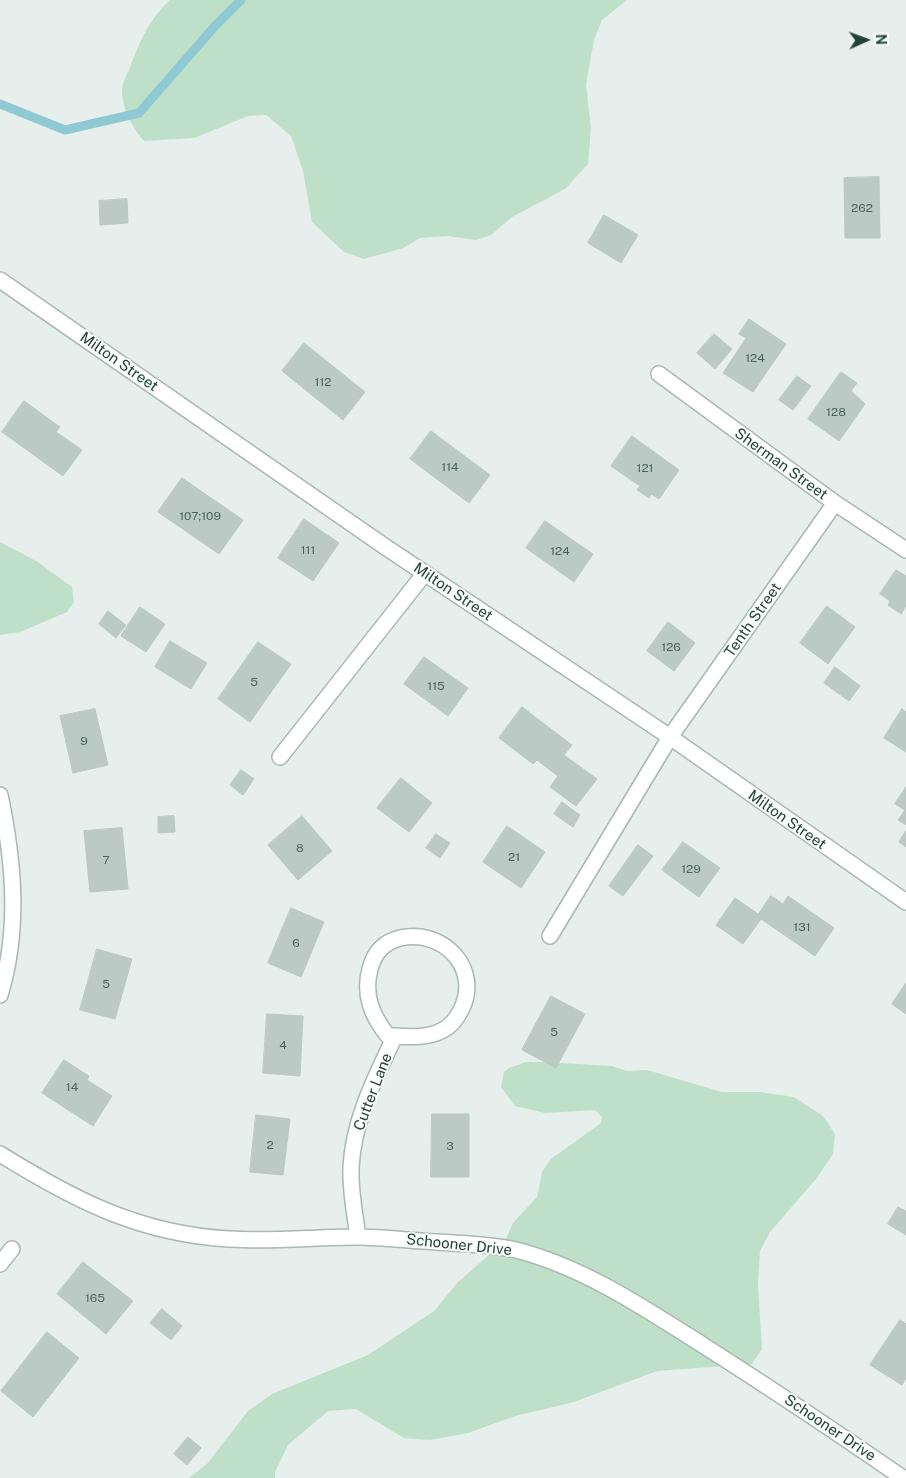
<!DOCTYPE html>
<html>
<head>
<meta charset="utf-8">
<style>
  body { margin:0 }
  #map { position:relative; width:906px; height:1478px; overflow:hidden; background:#e6efeb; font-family:"Public Sans",sans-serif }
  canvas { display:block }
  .north { position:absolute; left:841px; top:15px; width:50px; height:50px; -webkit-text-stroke:4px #f7fbf9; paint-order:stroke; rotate:88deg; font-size:14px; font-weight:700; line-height:20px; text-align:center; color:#24423a }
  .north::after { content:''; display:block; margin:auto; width:18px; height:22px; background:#24423a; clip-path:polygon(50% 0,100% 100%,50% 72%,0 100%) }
</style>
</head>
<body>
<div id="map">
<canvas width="906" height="1478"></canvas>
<div class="north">N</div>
</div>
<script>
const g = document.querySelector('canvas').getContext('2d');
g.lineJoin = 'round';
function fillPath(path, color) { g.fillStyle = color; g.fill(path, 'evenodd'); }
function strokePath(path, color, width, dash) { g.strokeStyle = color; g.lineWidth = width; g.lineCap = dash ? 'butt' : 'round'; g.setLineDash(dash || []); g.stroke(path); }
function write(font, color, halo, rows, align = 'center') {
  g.font = font + ' "Public Sans",sans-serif'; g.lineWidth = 4; g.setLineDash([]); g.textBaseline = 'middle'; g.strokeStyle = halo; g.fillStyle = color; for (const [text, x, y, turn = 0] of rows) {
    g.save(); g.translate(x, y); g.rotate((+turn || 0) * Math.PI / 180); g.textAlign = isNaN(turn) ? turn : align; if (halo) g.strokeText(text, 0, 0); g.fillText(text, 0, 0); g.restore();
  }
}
const green = new Path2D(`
  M170,0h457l-25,20 -8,20 -8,45 5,43 -3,36 -23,25 -53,28 -21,18 -15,5 -29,-4 -27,2 -17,10 -39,11 -20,-7 -32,-30 -9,-51 -12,-35 -25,-21 -18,1 -54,22 -50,3c-12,-14 -23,-34 -22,-53 1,-6 5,-13 7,-18 10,-27 20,-51 41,-70z
  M0,542l38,20 34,25 2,15 -7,10 -47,20 -20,3z
  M526,1062h17l69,4 15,5 20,-1 75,22h37l35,5 29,19 12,18 -2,20 -17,25 -46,53 -10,19 -2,34 4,64 -10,15 -95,7 -83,31 -59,14 -47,17 -38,7 -26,-2 -48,-29 -28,2 -40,34 -13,27v6h-86l18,-14 41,-53 24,-17 96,-39 66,-44 24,-29 47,-41 8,-18 24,-26 5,-25 9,-13 50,-36 1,-6 -7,-7 -50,3 -30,-7 -14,-19 3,-15 5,-4z`);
const stream = new Path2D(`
  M0,104l65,26 74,-17 76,-87 26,-26`);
const building = new Path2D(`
  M879,177l1,61h-35l-1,-60z
  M127,199l1,24 -28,2 -1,-24z
  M604,215l34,20 -17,28 -33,-20z
  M749,319l37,25 -33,48 -30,-19 23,-35 -7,-4z
  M714,334l18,15 -17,20 -18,-16z
  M304,343l61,49 -22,28 -61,-49z
  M841,372l16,11 -6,8 14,13 -26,37 -31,-22z
  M797,376l14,10 -18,24 -14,-10z
  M24,401l36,26 -4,5 26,18 -19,26 -61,-44z
  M431,431l59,44 -21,28 -59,-44z
  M632,436l47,34 -20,29 -8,-5 -2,4 -12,-8 3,-4 -29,-20z
  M182,478l61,42 -24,34 -61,-42z
  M304,519l35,24 -26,38 -35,-23z
  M545,521l48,33 -19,28 -48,-34z
  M896,570l10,6v30l-5,8 -13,-9 2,-4 -10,-7z
  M827,606l28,21 -27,37 -28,-21z
  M140,607l25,17 -19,28 -25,-16z
  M108,611l18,14 -10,13 -17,-14z
  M668,622l27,21 -21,28 -27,-20z
  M170,641l37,22 -16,26 -36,-22z
  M258,642l33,22 -41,58 -32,-23z
  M424,657l44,31 -20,28 -44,-32z
  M835,667l25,19 -11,15 -25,-18z
  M522,707l50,38 -8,10 33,24 -21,27 -26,-19 8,-11 -21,-16 -4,4 -34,-26z
  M95,709l13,56 -35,8 -13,-57z
  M902,709l4,3v40l-22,-14z
  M241,770l13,9 -11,16 -13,-10z
  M401,778l31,25 -23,29 -32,-24z
  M906,787v38l-8,-5 7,-10 -10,-6z
  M562,802l18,13 -7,12 -19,-13z
  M174,816l1,16 -17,1v-16z
  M302,816l30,35 -34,29 -30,-35z
  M507,826l38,26 -24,36 -38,-26z
  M122,828l6,61 -38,3 -6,-61z
  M906,831v16l-7,-5z
  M436,834l14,9 -10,15 -14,-10z
  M683,842l37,26 -21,29 -37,-27z
  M638,845l15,11 -30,40 -14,-10z
  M771,896l12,8 5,-8 46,32 -19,28 -54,-37 -18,25 -27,-19 19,-27 23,16z
  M291,908l33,14 -23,55 -33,-14z
  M97,949l35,10 -17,60 -35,-9z
  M906,983v31l-14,-10z
  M551,996l34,18 -29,54 -34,-18z
  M267,1014l36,2 -3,60 -37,-3z
  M64,1060l25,16 -2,4 25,16 -19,30 -51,-33z
  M432,1114h37v63h-38z
  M256,1115l34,4 -7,56 -33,-3z
  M898,1207l8,4v24l-18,-11z
  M83,1262l50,39 -27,33 -49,-40z
  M162,1309l20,17 -11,14 -21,-17z
  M900,1320l6,4v54l-4,7 -32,-20z
  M47,1332l32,26 -46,59 -32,-26z
  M188,1437l13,11 -14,17 -13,-11z`);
const minor = new Path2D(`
  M0,280l384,266 286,191 236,165
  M659,374l176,129 71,47
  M280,757l145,-184
  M0,795c14,67 20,134 0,200
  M550,936l120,-199 165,-234
  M0,1154c74,46 140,80 229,85 43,3 86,-2 129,-2 26,0 53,4 79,5 27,2 53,2 79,8 67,17 127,57 185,94 68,43 135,88 202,134
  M358,1237c-3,-23 -8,-46 -7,-69 2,-47 24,-90 44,-132h-7c-16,-20 -25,-41 -18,-67 4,-16 14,-27 30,-31 43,-10 82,31 61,72 -4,8 -10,16 -18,20 -14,8 -32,7 -48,6
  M0,1264l12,-15`);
const numberNames = [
  ["262",862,208],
  ["124",755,358],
  ["112",323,382],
  ["128",836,412],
  ["114",450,467],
  ["121",645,468],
  ["107;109",200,516],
  ["111",308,550],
  ["124",560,551],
  ["126",671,647],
  ["5",254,682],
  ["115",436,686],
  ["9",84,741],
  ["8",300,848],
  ["21",514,857],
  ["7",106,860],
  ["129",691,869],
  ["131",802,927],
  ["6",296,943],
  ["5",106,984],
  ["5",554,1032],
  ["4",283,1045],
  ["14",72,1087],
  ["2",270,1145],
  ["3",450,1146],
  ["165",95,1298]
];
const streetNames = [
  ["Milton Street",119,362,35],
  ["Sherman Street",781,464,36],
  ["Milton Street",453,592,34],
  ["Tenth Street",753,620,-55],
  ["Milton Street",787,820,35],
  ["Cutter Lane",373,1092,-69],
  ["Schooner Drive",459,1245,6],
  ["Schooner Drive",830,1428,34]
];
fillPath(green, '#bfe0c8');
strokePath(stream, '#8ec9d4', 9);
fillPath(building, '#bbcac4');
strokePath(building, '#b8c9c2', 1);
strokePath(minor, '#a8b8b2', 18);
strokePath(minor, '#fff', 15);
write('12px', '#4a645c', null, numberNames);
write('15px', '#24423a', '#f7fbf9', streetNames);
</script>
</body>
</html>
